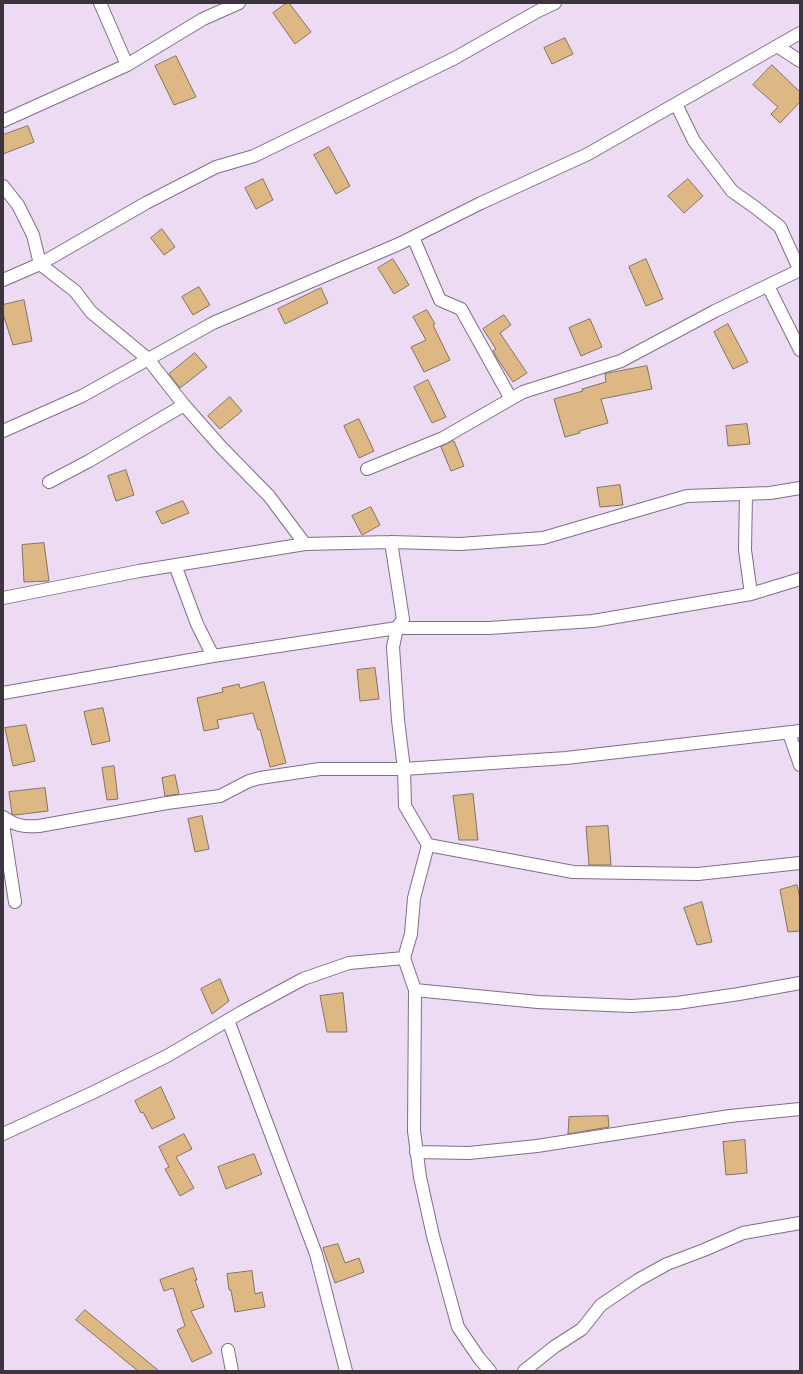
<!DOCTYPE html>
<html>
<head>
<meta charset="utf-8">
<style>
  body { margin:0 }
  #map { position:relative; width:803px; height:1374px; overflow:hidden; background:#eddbf4; font-family:Raleway,sans-serif }
  canvas { display:block }
  .frame { position:absolute; inset:0; border:4px solid #3c353f; pointer-events:none }
</style>
</head>
<body>
<div id="map">
<canvas width="803" height="1374"></canvas>
<div class="frame"></div>
</div>
<script>
const g = document.querySelector('canvas').getContext('2d');
g.lineJoin = 'round';
function fillPath(path, color) { g.fillStyle = color; g.fill(path, 'evenodd'); }
function strokePath(path, color, width, dash) { g.strokeStyle = color; g.lineWidth = width; g.lineCap = dash ? 'butt' : 'round'; g.setLineDash(dash || []); g.stroke(path); }
const building = new Path2D(`
  M287,3h2l22,29 -16,12 -22,-31z
  M565,38l8,16 -21,10 -8,-16z
  M176,56l20,41 -22,8 -19,-39z
  M772,65l28,27v10l-20,21 -9,-9 7,-7 -25,-22z
  M28,126l6,16 -31,12v-19z
  M329,147l21,39 -14,8 -22,-39z
  M263,179l10,21 -17,9 -11,-21z
  M688,179l15,17 -19,17 -16,-17z
  M162,229l13,18 -11,8 -13,-17z
  M393,259l16,26 -15,9 -16,-26z
  M646,259l17,40 -17,7 -17,-39z
  M199,287l11,18 -17,10 -11,-18z
  M321,288l7,15 -43,21 -7,-15z
  M24,300l8,41 -19,4 -10,-31v-9z
  M427,310l8,14 -2,1 17,35 -26,12 -13,-25 15,-7 -13,-23z
  M504,315l7,10 -11,8 27,40 -14,9 -16,-24 -4,-7 3,-2 -13,-20z
  M590,319l12,28 -21,9 -12,-28z
  M728,324l20,38 -15,7 -19,-37z
  M195,353l12,14 -27,21 -11,-14z
  M647,366l5,23 -51,10 7,24 -29,8 1,2 -15,4 -11,-38 29,-8 -1,-2 24,-7 -1,-8z
  M428,380l18,37 -14,6 -18,-36z
  M230,397l12,14 -22,18 -12,-13z
  M359,419l15,32 -15,7 -15,-32z
  M747,424l3,20 -22,2 -2,-20z
  M452,441h2l10,25 -13,5 -10,-24z
  M126,470l8,25 -18,6 -8,-25z
  M620,485l3,20 -23,2 -3,-19z
  M183,501l6,12 -27,11 -6,-12z
  M371,507l9,18 -18,10 -10,-19z
  M44,543l5,38 -25,1 -2,-37z
  M375,668l4,31 -19,2 -3,-31z
  M264,682l22,81 -16,4 -10,-38 -2,1 -5,-17 -36,7 2,8 -15,3 -7,-33 26,-6 -1,-4 17,-4 1,4z
  M103,708l7,33 -18,4 -8,-33z
  M26,725l9,36 -22,5 -8,-38z
  M114,766l4,33 -11,1 -5,-32z
  M175,775l4,19 -14,2 -3,-18z
  M45,788l3,23 -33,4 -3,-1 -3,-22z
  M473,794l5,46h-19l-6,-44z
  M202,816l7,33 -14,3 -7,-33z
  M608,826l3,39h-22l-3,-38z
  M797,885l3,13v33l-12,1 -8,-42z
  M702,902l10,40 -15,3 -13,-37z
  M220,979l9,22 -17,13 -11,-25z
  M343,993l4,39h-20l-7,-36z
  M161,1087l14,31 -23,11 -9,-17 -2,1 -6,-12z
  M608,1116l1,11 -41,7 1,-17z
  M184,1134l8,15 -16,8 18,31 -14,8 -15,-27 4,-2 -10,-20z
  M745,1140l2,33 -21,2 -3,-33z
  M254,1154l8,20 -36,15 -8,-22z
  M338,1244l7,19 14,-5 5,14 -29,11 -12,-35z
  M193,1268l4,12h-2l9,27 -13,4 21,42 -20,9 -15,-32 8,-4 -12,-38 -9,3 -4,-11z
  M252,1271l3,23 7,-2 3,15 -30,5 -4,-22h-2l-2,-16z
  M85,1310l74,61h-21l-62,-51z`);
const minor = new Path2D(`
  M100,3l27,62
  M777,46l23,15
  M676,104l18,37 38,50 24,17 24,19 20,44
  M3,121l124,-56 76,-46 36,-16
  M3,186l15,19 15,30 7,29 35,27 16,21 57,47 36,46 37,42 48,49 36,48
  M413,237l27,63 21,9 50,90
  M3,280l37,-16 106,-61 70,-36 38,-11 199,-97 85,-48 17,-8
  M768,286l32,64
  M3,431l79,-35 131,-73 186,-79 82,-41 107,-49 212,-121
  M367,469l76,-31 80,-46 98,-31 94,-50 85,-41
  M49,482l40,-21 95,-56
  M746,494l-1,56 6,44
  M391,542l12,77 -6,9 -4,19 5,73 6,49 1,37 23,39 -14,53 -3,36 -7,24 11,32 -1,141 6,46 13,59 25,91 21,31 11,13
  M175,565l22,59 16,32
  M3,598l136,-27 166,-27 86,-2 69,2 83,-6 144,-42 83,-3 30,-5
  M3,693l210,-37 184,-28h92l104,-7 158,-27 49,-15
  M789,733l11,32
  M3,817c13,9 21,10 36,9l128,-23 53,-7 29,-15 11,-3 60,-9h84l162,-11 234,-27
  M3,824l12,78
  M428,845l145,27 125,2 102,-11
  M415,990l123,12 93,4 46,-3 62,-9 61,-11
  M228,1020l88,234 30,117
  M3,1134l91,-42 73,-36 75,-44 61,-33 46,-16 55,-5
  M416,1152l53,1 68,-7 193,-30 70,-7
  M228,1350l4,21
  M524,1371l30,-24 28,-18 19,-24 37,-25 29,-16 37,-14 39,-17 57,-10`);
fillPath(building, '#ddb884');
strokePath(building, '#84735c', 1);
strokePath(minor, '#7f6f86', 14);
strokePath(minor, '#fff', 12);
</script>
</body>
</html>
